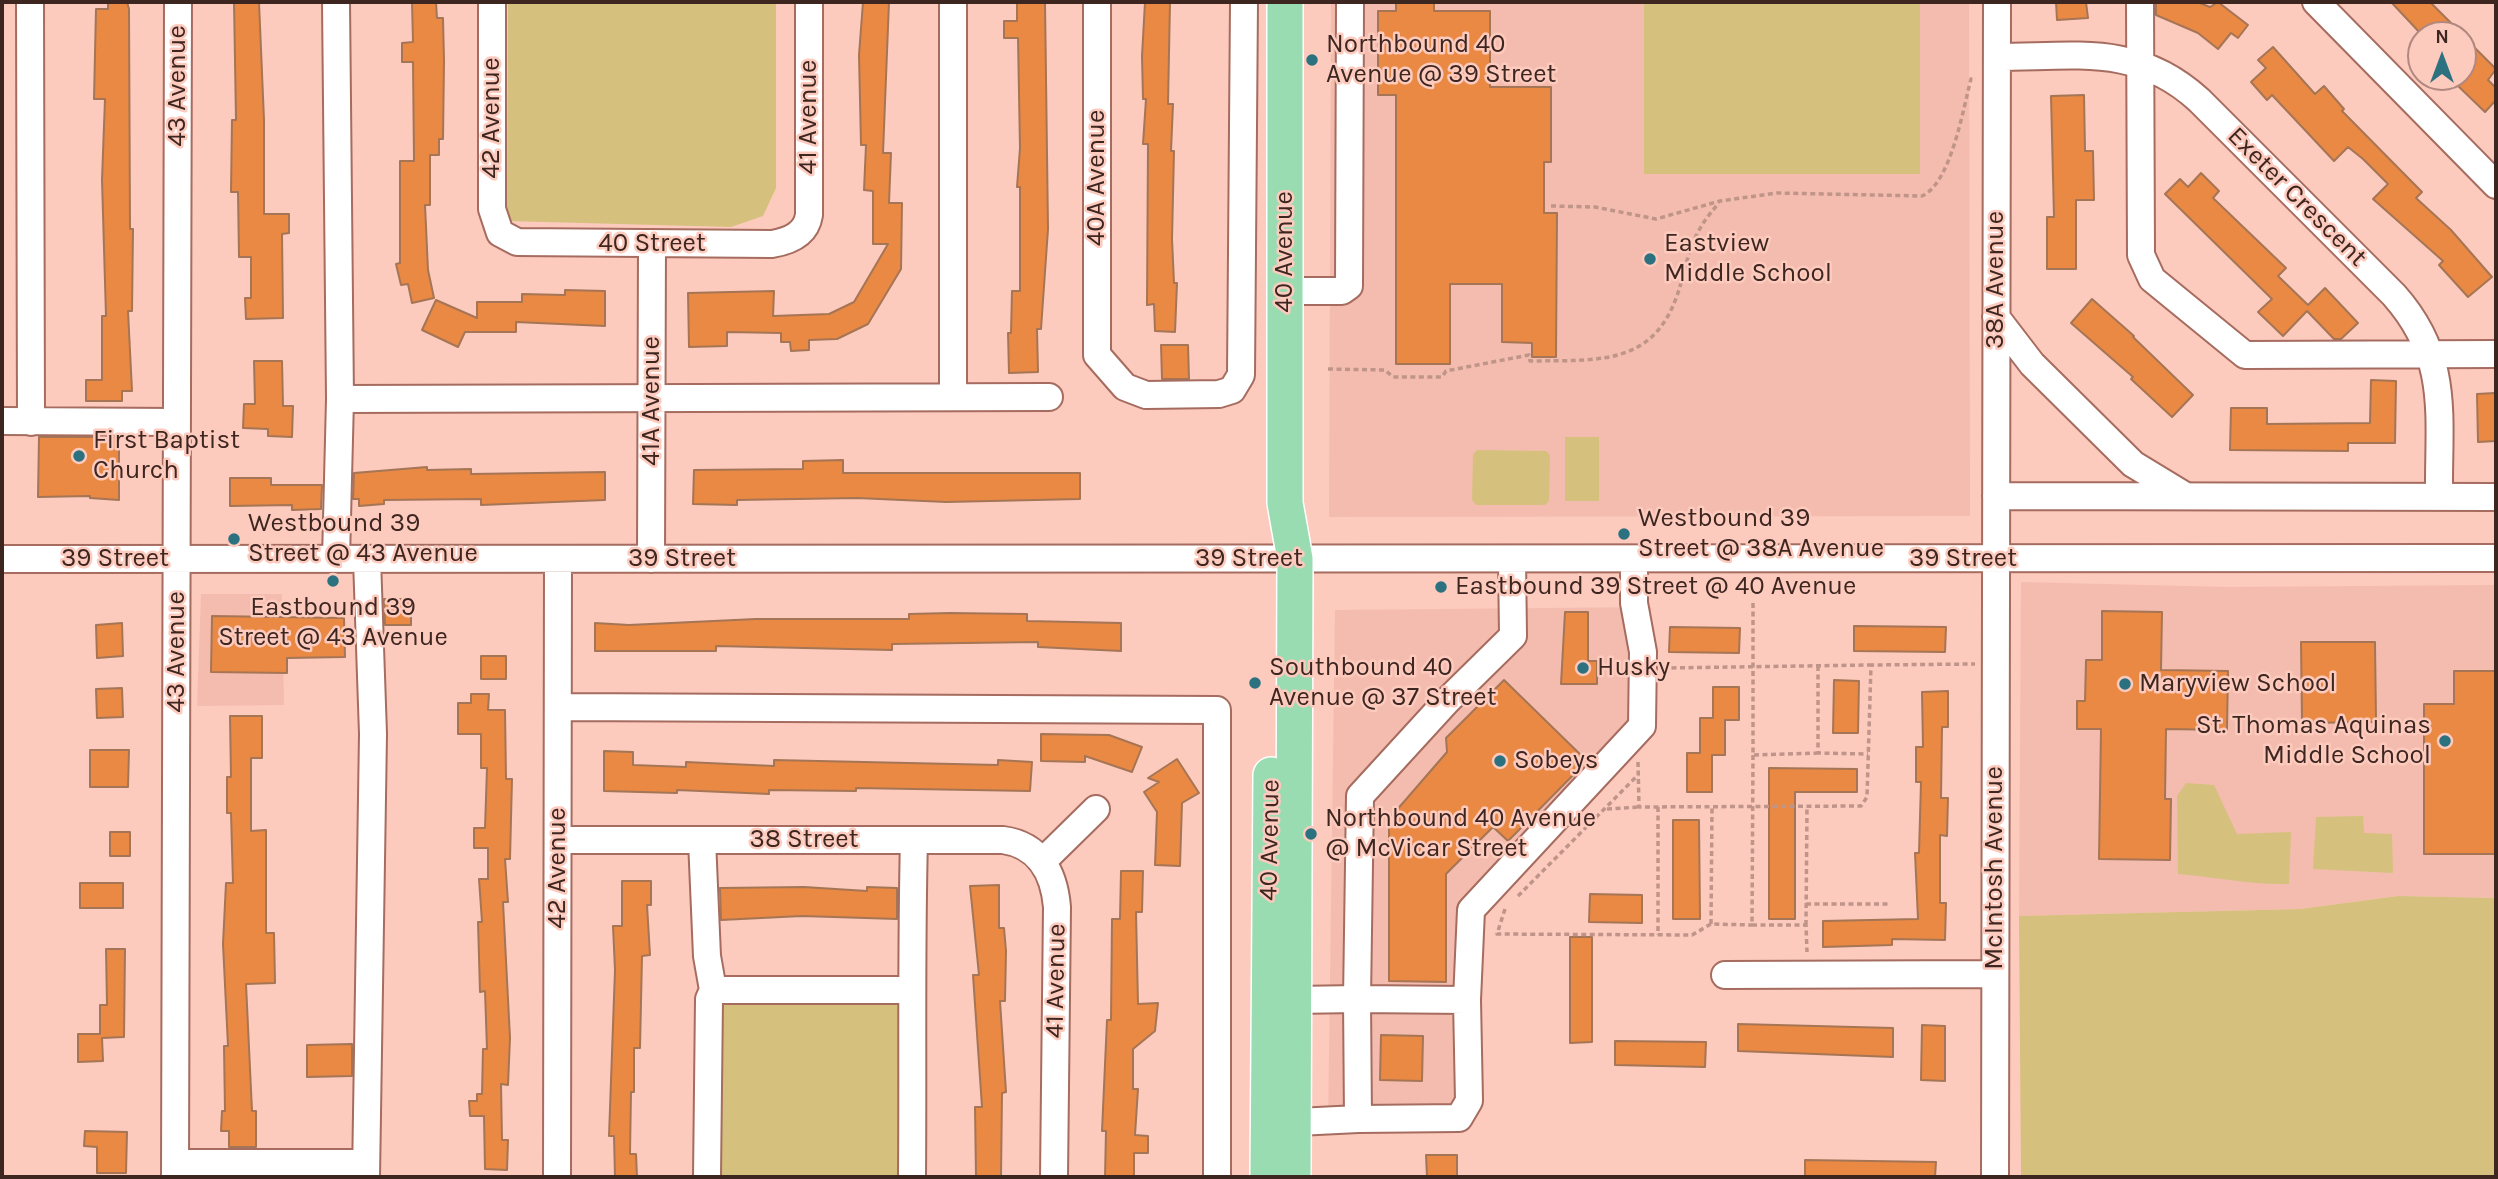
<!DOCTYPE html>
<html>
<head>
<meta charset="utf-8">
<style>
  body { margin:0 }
  #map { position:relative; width:2498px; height:1179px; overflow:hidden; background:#fdcabe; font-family:Karla,sans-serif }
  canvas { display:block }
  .frame { position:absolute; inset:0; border:4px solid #3e2620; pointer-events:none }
  .north { position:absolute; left:2407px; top:21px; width:70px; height:70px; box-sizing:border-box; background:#fdcabe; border:2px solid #b1887f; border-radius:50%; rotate:0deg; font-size:19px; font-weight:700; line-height:28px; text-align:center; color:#3e2620 }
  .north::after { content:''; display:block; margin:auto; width:24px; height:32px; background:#2b717f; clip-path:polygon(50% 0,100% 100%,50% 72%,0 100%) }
</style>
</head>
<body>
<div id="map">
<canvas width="2498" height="1179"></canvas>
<div class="frame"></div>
<div class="north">N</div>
</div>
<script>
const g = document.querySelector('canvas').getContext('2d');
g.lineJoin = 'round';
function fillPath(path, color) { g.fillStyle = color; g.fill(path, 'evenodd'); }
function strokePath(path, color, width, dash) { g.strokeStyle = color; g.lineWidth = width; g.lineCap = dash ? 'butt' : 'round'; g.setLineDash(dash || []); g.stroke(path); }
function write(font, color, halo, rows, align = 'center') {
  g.font = font + ' Karla,sans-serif'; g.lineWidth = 5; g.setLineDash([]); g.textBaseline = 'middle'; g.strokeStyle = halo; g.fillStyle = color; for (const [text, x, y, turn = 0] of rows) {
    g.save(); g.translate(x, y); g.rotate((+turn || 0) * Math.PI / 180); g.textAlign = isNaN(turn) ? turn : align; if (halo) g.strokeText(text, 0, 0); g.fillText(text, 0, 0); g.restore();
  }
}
const built = new Path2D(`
  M1331,2h638l1,514 -641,1z
  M2021,582l208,5 267,-2v313l-98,-2 -98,13 -281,7z
  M201,594h81l2,111 -87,1z
  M1651,607v69l-10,66 -168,162 9,183 -23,45 -131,-3 7,-519z`);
const green = new Path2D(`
  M508,2h268v186l-13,28 -32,11 -224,-6z
  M1644,2h276v172h-276z
  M1565,437h34v64h-34z
  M1477,450l69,1 4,4 -1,46 -4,4h-69l-4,-5 1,-46z
  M2186,783l28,2 23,49 54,-2 -2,52c-37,1 -74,-7 -111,-10l-1,-78z
  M2363,816l1,17 28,1 1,39 -80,-4 3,-52z
  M2398,896l98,2v279h-475l-2,-261 281,-7z
  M904,996l-2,181h-185l1,-177z`);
const building = new Path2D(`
  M108,2h19l2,7 1,220h3l-1,82h-4l4,80h-10v10h-36v-21h16v-64h4l-4,-136 3,-81h-11l2,-90h12z
  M234,2h25l5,118v94h25v19l-7,1 1,84 -37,1 -1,-21h6v-41h-12l-1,-65h-7l1,-72h4z
  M412,2h24l1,16h6l1,43 -1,78h-4v16h-9v50h-5l3,65 6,28 -22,5 -4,-19 -7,1 -5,-21 4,-1v-102h14l-1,-99h-11v-19l11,-1z
  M863,2h26l-6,151h8l-2,50h13l-1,66 -33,55 -31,15 -28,1v10l-18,1 -1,-9h-9v-9l-54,-1v14l-38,1 -1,-54 86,-2 -1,25 56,-2 25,-12 34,-58h-15v-53l-9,-1 2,-45h-5l-2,-90z
  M1017,2h28l3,227 -7,100h-4l1,43 -29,1 -1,-40h3l1,-42h8v-104h-3l3,-39 -2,-110h-14v-17h13z
  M1145,2h25l-2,102h5l-2,47h3l-2,88 2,44h3l-2,49 -20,-1 -1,-27 -7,1 1,-161h-5l3,-45h-3l-1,-43z
  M1396,2h38v9h56v76h61v75h-7v51h13l-1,144h-24v-14l-30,-1v-58h-52v80h-54v-269h-18v-84h18z
  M2056,2h30l2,16 -31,2z
  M2156,2h41l13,5 8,-5 30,23 -10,13 -7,-5 -13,16 -20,-16 -42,-18z
  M2391,2h39l33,33h-41z
  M2463,36l33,33 -8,11 8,8v12l-11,12 -30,-29 8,-6z
  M2273,47l42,47 9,-8 20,23 -2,2 80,81 -6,6 35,32 41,47 -24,20 -29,-32 4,-4 -70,-62 15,-15 -25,-25 -15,-12 -14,14 -62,-66 -5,5 -16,-18 15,-14 -8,-8z
  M2084,95l1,56h8l1,49h-18v69h-29v-52h7l-3,-121z
  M2201,173l18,18 -6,7 73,70 -8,8 30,29 17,-17 33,35 -17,16h-7l-27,-28 -24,25 -25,-24 14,-13 -107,-105 15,-15 8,8z
  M565,290l40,1v35l-89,-4v10h-51l-7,15 -36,-17 14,-30 41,18v-16h45v-8l43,1z
  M2092,299l42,37 -1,1 60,58 -21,22 -41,-38 2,-2 -62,-54z
  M1161,345h27l1,34h-27z
  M254,361h28l1,45h10l-1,31 -24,-1v-7l-25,-1 1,-24h11z
  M2371,380l25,1 -1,62h-47v8l-118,-1 1,-42h36v16l103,-1z
  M2495,393l1,48 -18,1 -1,-48z
  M39,437h80v63l-29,-2v-2l-52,1z
  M843,460v13h237v26l-134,3 -89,-4 -120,2v5l-44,-1 1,-34 109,-1v-8z
  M427,467v3l44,-1v5l134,-2v28l-124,5v-6l-97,1v4l-25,2v-7h-6l1,-26z
  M230,478h41v7h51l-1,24 -29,1v-5l-62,1z
  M384,599h27v26h-26z
  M2102,611l60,1 -1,58 67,1 -1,59 -61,-1 -1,70h6l-1,61 -71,-1 2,-130h-24v-28h8l1,-41h16z
  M1565,612h23v49h9v23h-36z
  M950,613l77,1v7l94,2v28l-83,-4v-5l-146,2v6l-176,-4v5h-121v-28l34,2 127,-6h153v-5z
  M212,616l132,2 1,39 -58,1v15l-76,-1z
  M122,623l1,33 -26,2 -1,-33z
  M1854,626l92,1 -1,25 -91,-1z
  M1670,627l70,1 -1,25 -70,-1z
  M2301,642h74l1,80 -74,1z
  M481,656h25v23h-25z
  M2454,671h42v183h-72v-150h30z
  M1504,680l83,81 -79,80 -15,-14 -47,47v108l-57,-1v-162l58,-67 -1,-14z
  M1834,680l25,1 -1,52h-25z
  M1713,687h26v33h-14v35h-13v37h-25v-39h13v-35h13z
  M122,688l1,29 -26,1 -1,-29z
  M1948,691v36h-6l-1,71h7l-1,38 -7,-1v68h6l-1,37 -53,-1v6l-69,2v-26l95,-2 -3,-66h4l2,-71h-5v-35h7l-1,-55z
  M471,694h18l-1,16h17l1,69h6l-2,80h-5l3,43h-5l7,136 -2,47 -7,-1 1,56h6l-1,30 -22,-1 -1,-53h-14l-1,-15h8v-7h5l1,-45h4l-2,-58 -5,1 -2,-70h4l-3,-43h9v-31h-14v-20h11l2,-60h-6v-34h-23v-31h13z
  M230,716h32v42h-11v73l15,-1v103h8l1,50 -29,1 6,127h4v36h-27v-16h-8l1,-20h3l-1,-65h4l-5,-102 3,-61h7l-2,-70h-4v-36h4z
  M1041,734l68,1 33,12 -10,25 -47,-16v6l-44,-1z
  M90,750h39l-1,37h-38z
  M604,751l29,1v13l53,2v-5l88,4v-6l224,5v-5l34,2 -2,29 -174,-3v3l-87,-1v4l-92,-4v3l-73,-2z
  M1177,759l22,34 -17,10 -2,63 -25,-1 2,-53 -13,-20 15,-10 -11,-4z
  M1769,768l88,1v23h-62v127h-26z
  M1673,820h26l1,99h-27z
  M110,832h20v24h-20z
  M1121,871h22l-1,41h-6l2,92 20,-1 -3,28 -22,18v40h5l-3,46 13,1v17h-14v24h-29l1,-46h-4l5,-111h4l1,-101h8z
  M622,881h29v24h-4l3,50 -8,1 -2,92h-6v44h-3l-1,62h6l1,23h-22l-1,-41h-5l6,-166 -2,-44h9z
  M80,883h43v25h-43z
  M999,885v43h5l2,23 -1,50h-5l6,91 -4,1 -1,84h-25l-1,-70h7l-9,-132h6l-9,-89z
  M804,887l63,4v-4l30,1v31l-95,-3 -81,4 -1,-32z
  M1590,894l52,1v28l-53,-1z
  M1570,937h22v105l-22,1z
  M106,949h19l-1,88 -22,1 1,23 -25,1v-28h22v-29h7z
  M1738,1024l155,4v29l-155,-6z
  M1922,1025l23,1v55l-24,-1z
  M1381,1035l42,1 -1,45 -42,-1z
  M1615,1041l91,1 -1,25 -90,-2z
  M352,1044v32l-45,1v-32z
  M85,1131l42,1 -1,41h-29v-26l-13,-1z
  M1426,1155h31v22h-30z
  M1805,1160l131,2 -1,15h-130z`);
const path = new Path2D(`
  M1551,206l44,1 61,12 64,-18 57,-8 145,3c29,-13 41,-87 49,-117h5
  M1328,369l57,1 8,7h49l4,-6 83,-16 1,6c73,-1 130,6 152,-82 9,-34 13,-49 37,-76
  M1753,603v152l65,-2
  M1818,666v87l50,1
  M1663,668l208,-3
  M1753,755l-1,170h54l1,27
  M1638,762l1,45 222,-1 6,-9 4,-132 104,-1
  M1658,807v128
  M1607,809l32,-2
  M1518,896l120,-121
  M1806,904h85
  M1505,909l-8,25 195,1 19,-11 41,1
  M1711,924l1,-117
  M1806,925l1,-119`);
const minor = new Path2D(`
  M30,2l1,420
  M336,2l4,397 -4,160
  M492,2v207l8,24 17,9 255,2c18,-3 34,-10 37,-29v-213
  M1097,2v353l28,32 21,8 73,-1 13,-4 9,-15 3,-373
  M2140,2l1,253 11,24 93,76 251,-1
  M2316,2l180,183
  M1997,57c78,0 140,-14 202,43l195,195c57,64 44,122 45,202
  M1285,291h57l7,-5 1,-284
  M1996,317l36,47 101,100 51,31
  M953,397v-395
  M340,399l709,-2
  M2,421l175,1
  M1996,496l500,1
  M2,559l2494,-1
  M651,559l1,-315
  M559,707l658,3v467
  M558,840h445c36,5 51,32 54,67l-3,270
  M702,840l5,116 6,34 -4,9 -2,178
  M1043,861l53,-52
  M1725,975l270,-1
  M713,990h197
  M1294,1000l63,-1 3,-203 87,-95 66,-65 -1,-77
  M1467,1000l4,-90 171,-184 1,-74 -9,-49v-44
  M1277,1123l81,-4 -1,-120 110,1 2,101 -10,17 -101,1
  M175,1163h191
  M175,1177l3,-1175
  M366,1177l7,-443 -6,-175
  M557,1177l1,-618
  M912,1177c1,-112 -1,-224 2,-337
  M1995,1177l2,-1175`);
const major = new Path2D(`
  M1285,2v501l10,56 -2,618
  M1268,1177l3,-402`);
const markers = [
  [1312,60,7,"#2b717f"],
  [1650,259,7,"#2b717f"],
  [79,456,7,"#2b717f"],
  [1624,534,7,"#2b717f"],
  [234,539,7,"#2b717f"],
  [333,581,7,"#2b717f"],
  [1441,587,7,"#2b717f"],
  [1583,668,7,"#2b717f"],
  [1255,683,7,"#2b717f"],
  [2125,684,7,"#2b717f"],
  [2445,741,7,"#2b717f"],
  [1500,761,7,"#2b717f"],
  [1311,834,7,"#2b717f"]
];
const poiNames = [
  ["Northbound 40",1326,45],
  ["Avenue @ 39 Street",1326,75],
  ["Eastview",1664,244],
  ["Middle School",1664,274],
  ["First Baptist",93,441],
  ["Church",93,471],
  ["Westbound 39",1638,519],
  ["Street @ 38A Avenue",1638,549],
  ["Westbound 39",248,524],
  ["Street @ 43 Avenue",248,554],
  ["Eastbound 39 Street @ 40 Avenue",1455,587],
  ["Eastbound 39",333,608,"center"],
  ["Street @ 43 Avenue",333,638,"center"],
  ["Southbound 40",1269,668],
  ["Avenue @ 37 Street",1269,698],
  ["Husky",1597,668],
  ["Maryview School",2139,684],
  ["St. Thomas Aquinas",2431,726,"right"],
  ["Middle School",2431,756,"right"],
  ["Sobeys",1514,761],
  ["Northbound 40 Avenue",1325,819],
  ["@ McVicar Street",1325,849]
];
const streetNames = [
  ["43 Avenue",178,86,-90],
  ["41 Avenue",809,117,-90],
  ["42 Avenue",492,118,-90],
  ["40A Avenue",1097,178,-90],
  ["Exeter Crescent",2297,197,45],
  ["40 Street",652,244],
  ["40 Avenue",1285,252,-90],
  ["38A Avenue",1996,280,-90],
  ["41A Avenue",652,401,-90],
  ["39 Street",115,559],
  ["39 Street",682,559],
  ["39 Street",1249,559],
  ["39 Street",1963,559],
  ["43 Avenue",177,652,-90],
  ["38 Street",804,840],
  ["40 Avenue",1270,840,-89],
  ["42 Avenue",558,868,-90],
  ["McIntosh Avenue",1995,868,-90],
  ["41 Avenue",1056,981,-89]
];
fillPath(built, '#f4bcae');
fillPath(green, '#d5c17d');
fillPath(building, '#ea8944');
strokePath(building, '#a57555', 2);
strokePath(minor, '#a56c5f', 30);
strokePath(major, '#fff', 38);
strokePath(path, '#bf958a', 3.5, [5, 3.5]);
strokePath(minor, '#fff', 26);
strokePath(major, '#99dcb2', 35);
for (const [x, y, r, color] of markers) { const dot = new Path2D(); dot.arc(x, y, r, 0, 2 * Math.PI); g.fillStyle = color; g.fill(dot); strokePath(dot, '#fdcabe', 2.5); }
write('26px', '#3e2620', '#fdcabe', poiNames, 'left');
write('26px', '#3e2620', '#fdcabe', streetNames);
</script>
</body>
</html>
